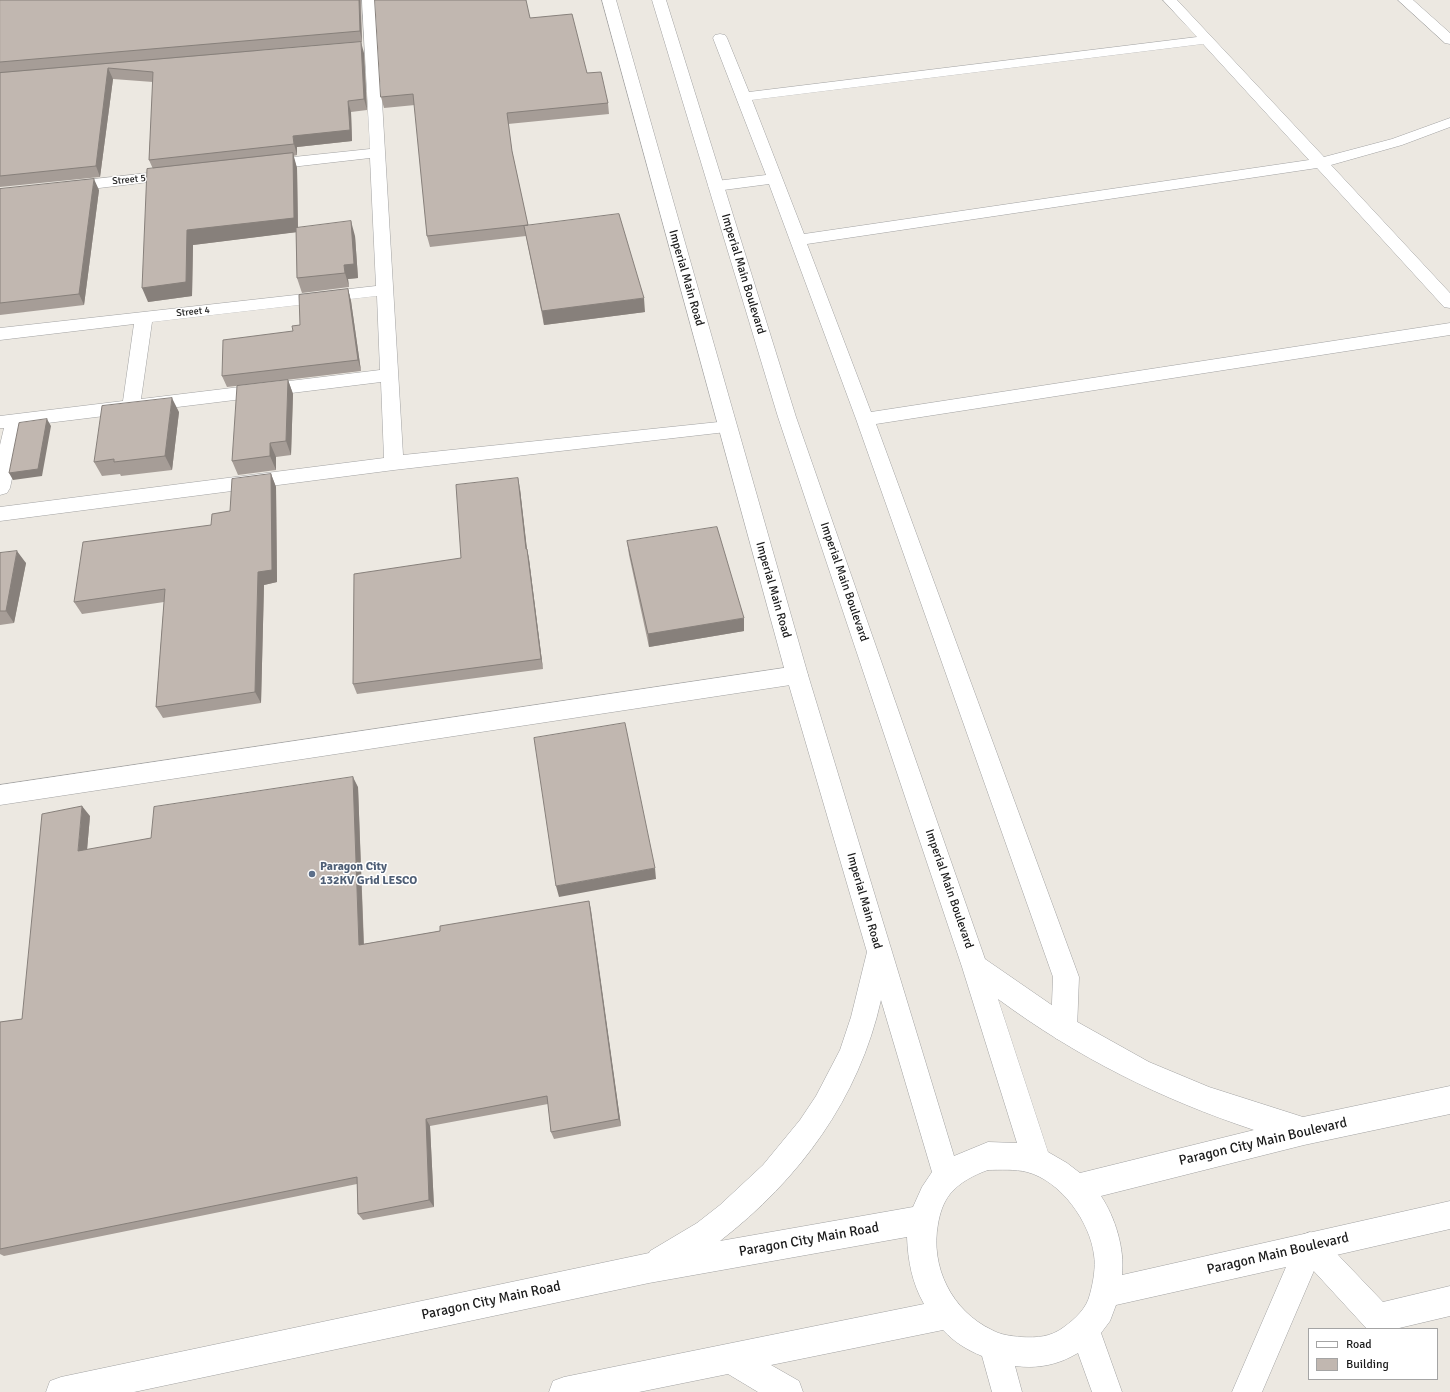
<!DOCTYPE html>
<html>
<head>
<meta charset="utf-8">
<style>
  body { margin:0 }
  #map { position:relative; width:1450px; height:1392px; overflow:hidden; background:#ece8e1; font-family:Signika,sans-serif }
  canvas { display:block }
  .legend { position:absolute; left:1308px; top:1328px; width:130px; height:52px; box-sizing:border-box; background:#fff; border:1px solid #a4a4a4; margin:0; padding:5px 7px; list-style:none; font-size:12px; color:#1b1b1b }
  .legend li { display:flex; align-items:center; gap:8px; height:20px }
  .legend b { width:20px; border:1px solid #a4a4a4 }
</style>
</head>
<body>
<div id="map">
<canvas width="1450" height="1392"></canvas>
<ul class="legend">
<li><b style="height:5px;background:#fff"></b>Road</li>
<li><b style="height:11px;background:#c1b7b0"></b>Building</li>
</ul>
</div>
<script>
const g = document.querySelector('canvas').getContext('2d');
g.lineJoin = 'round';
function strokePath(path, color, width, dash) { g.strokeStyle = color; g.lineWidth = width; g.lineCap = dash ? 'butt' : 'round'; g.setLineDash(dash || []); g.stroke(path); }
function fillPath(path, color) { g.fillStyle = color; g.fill(path, 'evenodd'); }
function write(font, color, halo, rows, align = 'center') {
  g.font = font + ' Signika,sans-serif'; g.lineWidth = 3; g.setLineDash([]); g.textBaseline = 'middle'; g.strokeStyle = halo; g.fillStyle = color; for (const [text, x, y, turn = 0] of rows) {
    g.save(); g.translate(x, y); g.rotate((+turn || 0) * Math.PI / 180); g.textAlign = isNaN(turn) ? turn : align; if (halo) g.strokeText(text, 0, 0); g.fillText(text, 0, 0); g.restore();
  }
}
const minor = new Path2D(`
  M362,0h14l27,455 325,-34 7,2 2,4 -2,4 -341,39 -394,51v-14l384,-49 -3,-76 -358,44 -13,62 -3,5 -7,2v-50l4,-17h-4v-12l123,-15 11,-77 -134,16v-12l376,-42 -6,-128 -105,12 -5,-2 -3,-3 3,-3 5,-2 105,-11zM377,296l3,74 -239,29 11,-77z
  M1163,0h14l147,157 68,-18 58,-21v9l-48,18 -71,20 119,128v15l-6,-1 -127,-139 -510,76 64,168 579,-89v12l-574,89 203,553 -2,52 -4,9 -9,4 -9,-4 -4,-9 2,-52 -197,-558 -87,-235 -53,7 -5,-2 -3,-3 3,-3 5,-2 50,-6 -53,-137 2,-3 5,-1 5,1 2,3 22,54 448,-55zM1203,44l106,116 -505,74 -52,-134z
  M1398,0h15l37,33v11l-5,-1z
  M177,170l5,2 3,3 -3,3 -116,14 -5,-2 -3,-3 3,-3 5,-2z
  M797,666l8,3 3,6 -3,6 -8,3 -797,121v-20z
  M1310,1232l10,4 63,66 67,-16v30l-55,13h-28l-67,-73 -4,-10 4,-10z`);
const tertiary = new Path2D(`
  M602,0h14l192,675 146,481 34,-14 29,1 -55,-176 -184,-550 -126,-417h14l130,417 189,542 87,60 77,43 60,25 94,30 147,-31v28l-146,31 -203,51c14,21 24,53 21,79l328,-74v28l-131,30 -57,133h-30l54,-125 -170,38 -6,16 -9,12 21,59h-30l-14,-39c-20,12 -40,16 -63,13l7,26h-30l-10,-36c-15,-6 -28,-14 -39,-26l-172,35 28,16 4,11h-45l-30,-18 -89,18h-90l4,-11 11,-4 360,-73c-12,-21 -16,-43 -17,-67l-258,46 -515,109h-88l4,-11 11,-4 588,-124 1,-2 47,-28 23,-18 43,-40 37,-45 16,-24 24,-46 11,-33 16,-65 -81,-277zM998,999c80,59 163,100 256,131l-174,43 -13,-10 -19,-11zM881,1000l51,172 -10,15 -9,20 -193,34c79,-61 139,-142 161,-241zM988,1170c13,0 27,-1 39,2 34,9 63,50 67,83 2,12 -1,28 -4,39 -3,14 -15,25 -26,33 -13,10 -27,11 -43,10 -10,-1 -20,-2 -29,-7 -40,-19 -62,-63 -54,-106 2,-11 5,-21 12,-30 10,-12 24,-19 38,-24z`);
const wall = new Path2D(`
  M0,0h361l1,42 -107,9 109,2 3,57 -16,2 1,29 -55,6v8l-4,1 4,12 1,60 57,8 3,42 -10,1 1,8 -47,6 -5,-15 -1,-46 -103,13 -1,51 -44,6 5,-133 -4,-9 4,-78 -40,-3 -13,98 -100,10z
  M530,18l57,55 21,30 1,11 -101,10 4,27 16,75 117,86 -101,13 -18,-89 -96,11 -3,-11 -12,-131 -31,3 -3,-11z
  M0,189l99,1 -15,115 -84,10z
  M348,289l3,12 10,70 -134,16 -5,-11 71,-45 7,-6z
  M288,380l5,14 -2,61 -15,2v13l-38,5 -6,-14z
  M179,412l-7,58 -51,6 -1,-2 -18,2 -8,-14z
  M271,474l5,13 1,95 -13,3 -3,118 -98,15 -7,-11 8,-105 -82,12 -8,-12 137,-77 19,-14z
  M520,489l7,60 2,10 14,110 -186,25 -4,-10z
  M627,541l117,90 -95,16 -20,-92z
  M0,553l26,10 -12,60 -14,2z
  M358,787l6,157 76,-13 149,-30 32,225 -67,13 -3,-7 -3,-28 -118,22 4,81 -71,13 -5,-6 -1,-30 -353,72 -4,-2v-232l22,-3 68,-203 -3,34 64,-12z`);
const shadedWall = new Path2D(`
  M359,0h1l2,42 -2,-11z
  M361,42l3,11 3,57 -3,-11z
  M108,68l5,11 -13,98 -4,-11z
  M348,101l3,11 1,29 -55,6v8l-3,-11 -1,-8z
  M293,153l4,15 1,64 -105,13 -1,51 -44,6 -6,-14 45,-58z
  M94,179l5,11 -15,115 -5,-11z
  M351,221l4,15 3,42 -10,1 1,8 -4,-14 -1,-8z
  M348,289l3,12 10,70 -3,-11z
  M644,298l1,14 -101,13 -2,-14z
  M288,380l5,14 -2,61 -5,-14z
  M172,398l7,14 -7,58 -7,-14z
  M47,419l4,7 -9,50 -29,4 -4,-7z
  M270,443l6,14v13l-6,-14z
  M271,474l5,13 1,95 -13,3 -3,118 -6,-11 3,-120z
  M518,478l2,11 8,70 -2,-10z
  M527,549l2,10 14,110 -2,-10z
  M17,551l9,12 -12,60 -8,-12z
  M744,618v13l-95,16 -1,-13z
  M353,777l5,10 6,167 -5,-9z
  M82,806l8,10 -4,45 -8,-10z
  M655,868l1,11 -97,18 -3,-11z
  M589,901l2,9 30,216 -2,-7z
  M426,1119l4,7 4,81 -5,-7z`);
const building = new Path2D(`
  M0,0h359l1,31 -360,31z
  M375,0h151l4,18 42,-4 15,59 14,-1 7,31 -101,10 5,38 16,74 -101,11 -14,-142 -32,3z
  M361,42l3,57 -16,2 2,29 -57,6 1,8 -145,16 4,-88 -45,-4 -12,98 -96,10v-103z
  M293,153l1,65 -107,12 -1,52 -44,6 5,-119z
  M94,179l-15,115 -79,9v-114z
  M619,214l25,84 -102,13 -18,-85z
  M351,221l3,43 -10,1 1,8 -48,5 -1,-50z
  M348,289l10,71 -136,16 1,-36 70,-9 -1,-5 8,-1 -1,-30z
  M288,380l-2,61 -16,2v13l-38,5 5,-75z
  M172,398l-7,58 -51,6v-3l-20,3 8,-56z
  M47,419l-9,50 -29,4 10,-50z
  M271,474l1,96 -14,2 -3,120 -99,15 9,-118 -91,13 9,-60 128,-17 1,-11 18,-3 2,-32z
  M518,478l8,71h1l14,110 -188,25 1,-110 107,-16 -5,-73z
  M717,527l27,91 -96,16 -21,-93z
  M17,551l-11,60h-6v-58z
  M625,723l30,145 -99,18 -22,-148z
  M353,777l6,168 81,-14v-5l149,-25 30,218 -68,13 -4,-36 -121,23 3,81 -71,14 -1,-37 -357,72v-227l22,-3 20,-205 40,-8 -4,45 73,-13 3,-31z`);
const markers = [
  [312,874,4,"#5c6f8a"]
];
const farStreetnames = [
  ["Street 5",129,180,-6],
  ["Street 4",193,312,-6]
];
const streetNames = [
  ["Imperial Main Boulevard",743,274,73],
  ["Imperial Main Road",686,278,74],
  ["Imperial Main Boulevard",844,582,71],
  ["Imperial Main Road",773,590,74],
  ["Imperial Main Boulevard",949,889,71],
  ["Imperial Main Road",864,901,74]
];
const serviceNames = [
  ["Paragon City",320,867],
  ["132KV Grid LESCO",320,881]
];
const nearStreetnames = [
  ["Paragon City Main Boulevard",1263,1142,-13],
  ["Paragon City Main Road",809,1240,-10],
  ["Paragon Main Boulevard",1278,1254,-13],
  ["Paragon City Main Road",491,1301,-12]
];
strokePath(minor, '#a2a2a2', 1);
strokePath(tertiary, '#a2a2a2', 1);
fillPath(minor, '#fff');
fillPath(tertiary, '#fff');
fillPath(wall, '#a69d97');
fillPath(shadedWall, '#87807b');
fillPath(building, '#c1b7b0');
strokePath(building, '#87807b', 1);
for (const [x, y, r, color] of markers) { const dot = new Path2D(); dot.arc(x, y, r, 0, 2 * Math.PI); g.fillStyle = color; g.fill(dot); strokePath(dot, '#fff', 1.5); }
write('10px', '#1b1b1b', '#fff', farStreetnames);
write('12px', '#1b1b1b', '#fff', streetNames);
write('bold 12px', '#4e5e75', '#fff', serviceNames, 'left');
write('14px', '#1b1b1b', '#fff', nearStreetnames);
</script>
</body>
</html>
